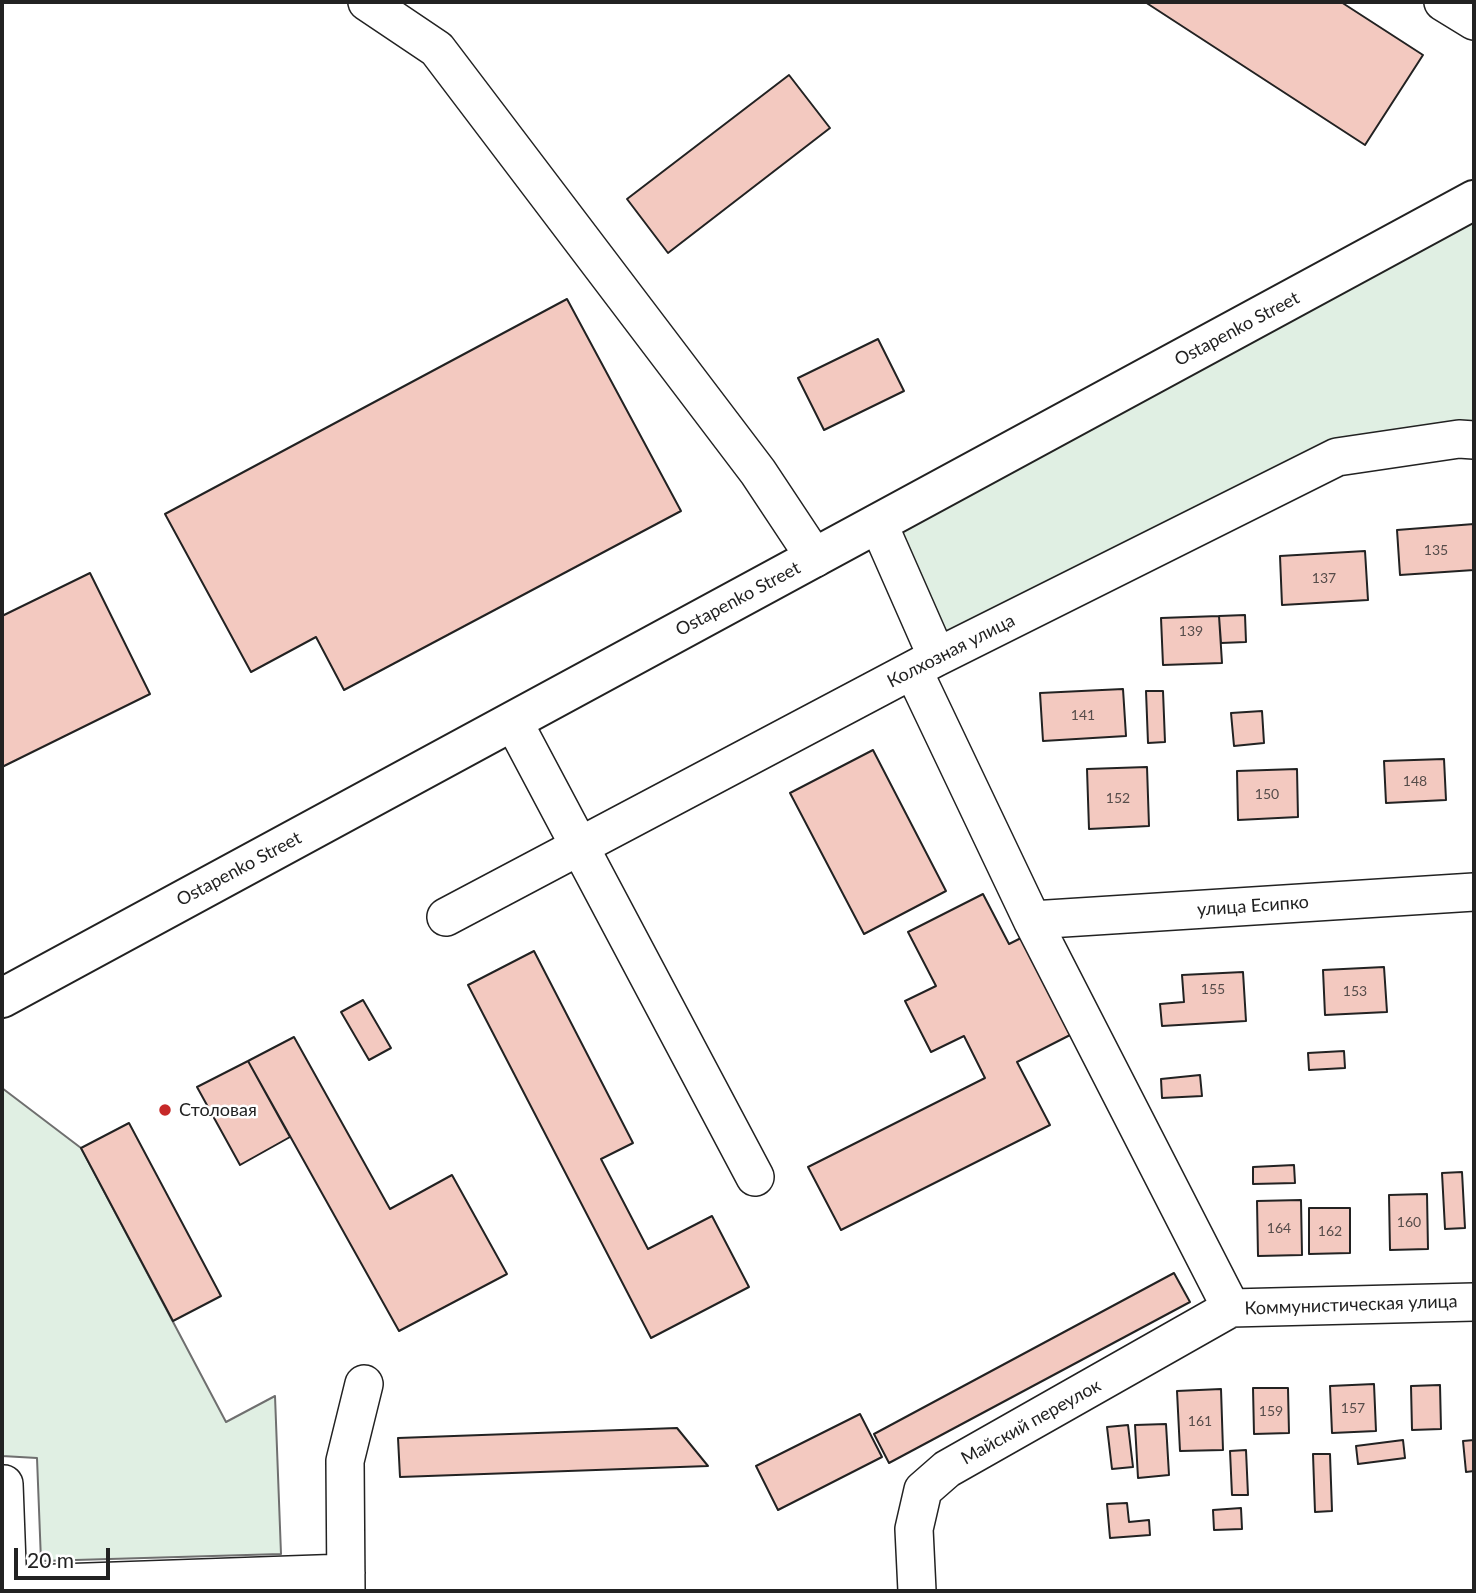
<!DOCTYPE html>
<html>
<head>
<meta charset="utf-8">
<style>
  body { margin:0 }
  #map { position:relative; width:1476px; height:1593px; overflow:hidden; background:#fff; font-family:Lato,sans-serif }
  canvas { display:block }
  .frame { position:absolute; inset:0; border:4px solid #222; pointer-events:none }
  .scale { position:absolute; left:14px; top:1548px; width:96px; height:32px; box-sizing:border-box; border:4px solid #222; border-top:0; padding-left:9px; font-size:21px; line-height:24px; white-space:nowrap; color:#222; -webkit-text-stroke:5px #fff; paint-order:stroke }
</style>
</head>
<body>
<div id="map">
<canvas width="1476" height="1593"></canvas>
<div class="frame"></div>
<div class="scale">20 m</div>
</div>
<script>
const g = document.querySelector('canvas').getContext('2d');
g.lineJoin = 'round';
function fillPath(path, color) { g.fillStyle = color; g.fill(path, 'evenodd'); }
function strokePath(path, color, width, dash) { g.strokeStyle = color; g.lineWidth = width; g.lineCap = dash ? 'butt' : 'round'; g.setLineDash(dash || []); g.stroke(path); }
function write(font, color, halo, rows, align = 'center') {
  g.font = font + ' Lato,sans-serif'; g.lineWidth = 5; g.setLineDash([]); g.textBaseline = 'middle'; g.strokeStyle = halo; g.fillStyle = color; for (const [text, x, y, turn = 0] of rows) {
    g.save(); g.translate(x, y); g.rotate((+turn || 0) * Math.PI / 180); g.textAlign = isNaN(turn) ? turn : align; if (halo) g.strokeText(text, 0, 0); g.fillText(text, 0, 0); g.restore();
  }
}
const green = new Path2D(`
  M1474,200v240l-137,17 -400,200 -59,-134z
  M2,1088l79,60 145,274 49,-26 6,158 -240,7 -4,-103 -35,-2z`);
const building = new Path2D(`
  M1145,2h196l82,53 -58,90z
  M789,75l41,53 -162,125 -41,-54z
  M567,299l114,212 -337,179 -28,-53 -65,35 -86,-158z
  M878,339l26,52 -80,39 -26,-52z
  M1474,524v46l-74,5 -3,-45z
  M1365,551l3,49 -86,5 -2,-49z
  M90,573l60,121 -148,73v-151z
  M1245,615l1,27 -25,1 -2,-27z
  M1219,616l3,47 -59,2 -2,-47z
  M1123,689l3,47 -83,5 -3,-48z
  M1146,691h17l2,51 -17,1z
  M1262,711l2,32 -30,3 -3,-33z
  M873,750l73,141 -82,43 -74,-141z
  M1444,759l2,41 -60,3 -2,-42z
  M1147,767l2,59 -60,3 -2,-60z
  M1297,769l1,48 -60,3 -1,-49z
  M983,894l26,50 18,-9 49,97 -59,30 33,63 -209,105 -33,-63 177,-89 -21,-42 -33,16 -26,-51 31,-15 -28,-54z
  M534,951l99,192 -32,16 47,90 64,-33 37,71 -98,51 -183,-353z
  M1384,967l3,45 -62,3 -2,-45z
  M1243,972l3,49 -84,5 -2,-22 24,-2 -2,-27z
  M363,1000l28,48 -22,12 -28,-48z
  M294,1037l96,172 62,-34 55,99 -108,57 -151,-270z
  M1344,1051l1,17 -36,2 -1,-17z
  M248,1061l42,76 -50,28 -43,-78z
  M1200,1075l2,21 -40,2 -1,-19z
  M129,1123l92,173 -48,25 -92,-173z
  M1294,1165l1,18 -42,1v-17z
  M1462,1172l3,56 -20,1 -3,-56z
  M1427,1194l1,55 -38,1 -1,-55z
  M1301,1200l1,55 -44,1 -1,-55z
  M1309,1208h41v45l-41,1z
  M1174,1273l16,29 -301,161 -15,-29z
  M1374,1384l2,47 -44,2 -2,-47z
  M1440,1385l1,44 -29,1 -1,-44z
  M1253,1388h35l1,45 -35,1z
  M1221,1389l2,61 -43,1 -3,-60z
  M860,1414l22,43 -104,53 -22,-44z
  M1166,1424l3,51 -31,3 -3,-53z
  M1128,1425l5,42 -21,2 -5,-42z
  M677,1428l31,38 -308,11 -2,-39z
  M1403,1440l2,18 -47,6 -2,-18z
  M1474,1440v31l-8,1 -3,-31z
  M1246,1450l2,45h-16l-2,-44z
  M1313,1454h17l2,57 -17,1z
  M1127,1503l2,19 20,-2 1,15 -40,3 -3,-34z
  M1241,1508l1,21 -28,1 -1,-20z`);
const minor = new Path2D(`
  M367,2l70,47 321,423 57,86
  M1443,2l31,19
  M878,523l59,134
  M913,670l119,250 199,388 243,-6
  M513,721l242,456
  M446,917l491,-260 400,-200 122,-18 15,1
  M1032,920l442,-28
  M2,1484h2l4,107
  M2,1585l344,-12
  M346,1591l-1,-130 19,-77
  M917,1591l-3,-62 9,-39 24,-21 284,-161`);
const major = new Path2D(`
  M2,998l1472,-798`);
const markers = [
  [165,1110,7,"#c62828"]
];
const numberNames = [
  ["135",1436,550],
  ["137",1324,578],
  ["139",1191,631],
  ["141",1083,715],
  ["148",1415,781],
  ["150",1267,794],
  ["152",1118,798],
  ["155",1213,989],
  ["153",1355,991],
  ["160",1409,1222],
  ["164",1279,1228],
  ["162",1330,1231],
  ["157",1353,1408],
  ["159",1271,1411],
  ["161",1200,1421]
];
const streetNames = [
  ["Ostapenko Street",1237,329,-28],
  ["Ostapenko Street",738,599,-28],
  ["Колхозная улица",951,651,-27],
  ["Ostapenko Street",239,869,-28],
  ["улица Есипко",1253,906,-4],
  ["Коммунистическая улица",1351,1305,-2],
  ["Майский переулок",1031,1422,-29]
];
const poiNames = [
  ["Столовая",179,1110]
];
fillPath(green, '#e0efe3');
strokePath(green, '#6f6f6f', 2);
fillPath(building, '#f3c9c0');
strokePath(building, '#222', 2);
strokePath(minor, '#222', 40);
strokePath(major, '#222', 42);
strokePath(minor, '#fff', 37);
strokePath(major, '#fff', 38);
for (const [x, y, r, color] of markers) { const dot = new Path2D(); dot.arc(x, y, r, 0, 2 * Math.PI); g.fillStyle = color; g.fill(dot); strokePath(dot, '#fff', 2.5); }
write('14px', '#564c4a', null, numberNames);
write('18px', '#222', '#fff', streetNames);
write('18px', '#222', '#fff', poiNames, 'left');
</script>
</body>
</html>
